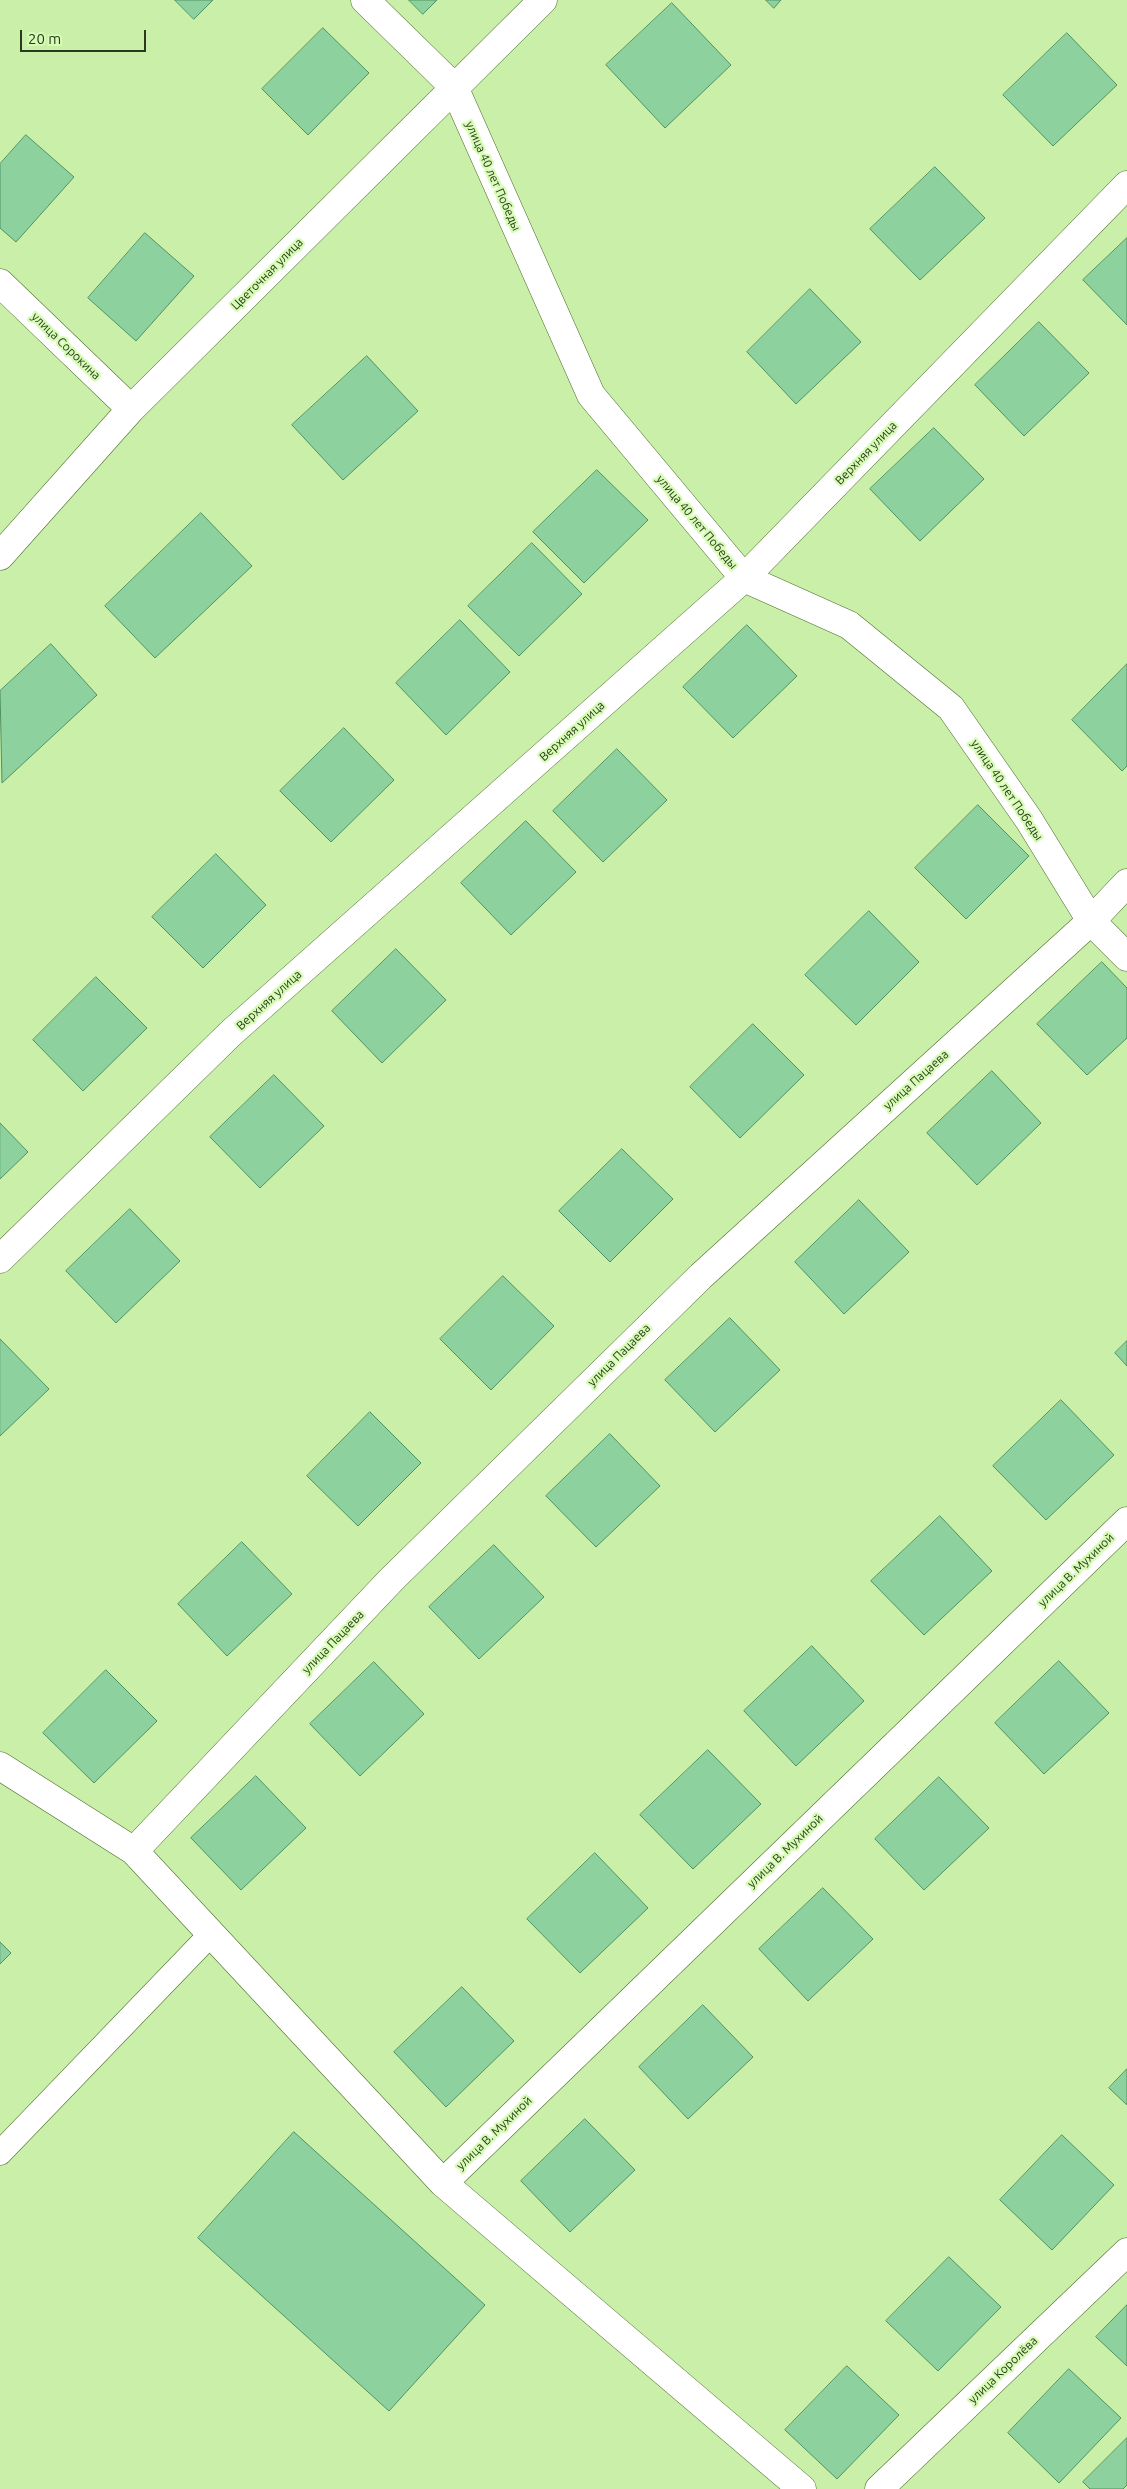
<!DOCTYPE html>
<html>
<head>
<meta charset="utf-8">
<style>
  body { margin:0 }
  #map { position:relative; width:1127px; height:2489px; overflow:hidden; background:#c9efa8; font-family:Ubuntu,sans-serif }
  canvas { display:block }
  .scale { position:absolute; left:20px; top:30px; width:126px; height:22px; box-sizing:border-box; border:2px solid #2b3a1e; border-top:0; padding-left:6px; font-size:15px; line-height:18px; white-space:nowrap; color:#2b3a1e; -webkit-text-stroke:4px #d6fcb5; paint-order:stroke }
</style>
</head>
<body>
<div id="map">
<canvas width="1127" height="2489"></canvas>
<div class="scale">20 m</div>
</div>
<script>
const g = document.querySelector('canvas').getContext('2d');
g.lineJoin = 'round';
function fillPath(path, color) { g.fillStyle = color; g.fill(path, 'evenodd'); }
function strokePath(path, color, width, dash) { g.strokeStyle = color; g.lineWidth = width; g.lineCap = dash ? 'butt' : 'round'; g.setLineDash(dash || []); g.stroke(path); }
function write(font, color, halo, rows, align = 'center') {
  g.font = font + ' Ubuntu,sans-serif'; g.lineWidth = 4.5; g.setLineDash([]); g.textBaseline = 'middle'; g.strokeStyle = halo; g.fillStyle = color; for (const [text, x, y, turn = 0] of rows) {
    g.save(); g.translate(x, y); g.rotate((+turn || 0) * Math.PI / 180); g.textAlign = isNaN(turn) ? turn : align; if (halo) g.strokeText(text, 0, 0); g.fillText(text, 0, 0); g.restore();
  }
}
const building = new Path2D(`
  M175,0h38l-19,19z
  M409,0h28l-14,14z
  M766,0h15l-7,8z
  M672,3l59,62 -66,63 -59,-63z
  M323,28l46,45 -61,62 -46,-46z
  M1067,33l50,52 -64,61 -50,-51z
  M26,135l48,42 -58,65 -16,-14v-64z
  M935,167l50,51 -65,62 -50,-51z
  M145,233l49,43 -58,65 -48,-43z
  M1127,238v87l-44,-45z
  M810,289l51,53 -65,62 -49,-52z
  M1039,322l50,51 -65,63 -49,-51z
  M367,356l51,55 -75,69 -51,-55z
  M934,428l50,51 -64,62 -50,-52z
  M597,470l51,50 -64,63 -51,-51z
  M201,513l51,53 -97,92 -50,-52z
  M532,543l50,51 -63,62 -51,-50z
  M460,620l50,52 -64,63 -50,-52z
  M747,625l50,51 -64,62 -50,-51z
  M51,644l46,51 -95,88 -2,-92z
  M1127,664v102l-5,5 -50,-51z
  M344,728l50,52 -63,62 -51,-51z
  M617,749l50,51 -64,62 -50,-51z
  M978,805l51,51 -63,63 -51,-51z
  M526,821l50,51 -65,63 -50,-52z
  M216,854l50,51 -63,63 -51,-51z
  M869,911l50,51 -63,63 -51,-50z
  M396,949l50,51 -64,63 -50,-52z
  M1102,962l25,26v50l-40,37 -50,-51z
  M96,977l51,51 -64,63 -50,-51z
  M753,1024l51,51 -64,63 -50,-51z
  M992,1071l49,52 -64,62 -50,-52z
  M274,1075l50,51 -64,62 -50,-51z
  M0,1123l28,29 -28,27z
  M622,1149l51,50 -63,63 -51,-51z
  M859,1200l50,52 -65,62 -49,-52z
  M130,1209l50,52 -64,62 -50,-52z
  M503,1276l51,50 -63,64 -51,-51z
  M730,1318l50,52 -65,62 -50,-52z
  M0,1339l49,50 -49,47z
  M1127,1341v25l-12,-13z
  M1061,1400l53,55 -68,65 -53,-54z
  M370,1412l51,51 -63,63 -51,-50z
  M610,1434l50,52 -64,61 -50,-51z
  M940,1516l52,55 -68,64 -53,-54z
  M242,1542l50,52 -65,62 -49,-52z
  M494,1545l50,52 -65,62 -50,-52z
  M812,1646l52,55 -68,65 -52,-55z
  M1059,1661l50,52 -65,61 -49,-51z
  M374,1662l50,52 -64,62 -50,-52z
  M106,1670l51,51 -63,62 -51,-50z
  M708,1750l53,54 -68,65 -53,-54z
  M256,1776l50,52 -65,62 -50,-52z
  M939,1777l50,51 -65,62 -49,-51z
  M595,1853l53,55 -68,65 -53,-54z
  M823,1888l50,51 -65,62 -49,-52z
  M0,1942l11,11 -11,11z
  M462,1987l52,54 -68,66 -52,-55z
  M703,2005l50,52 -65,62 -49,-52z
  M1127,2069v36l-18,-17z
  M585,2119l50,51 -65,62 -49,-51z
  M294,2132l191,173 -96,106 -191,-173z
  M1062,2135l52,50 -62,65 -52,-50z
  M949,2257l52,50 -63,64 -52,-50z
  M1127,2305v61l-31,-29z
  M847,2366l52,49 -62,64 -52,-49z
  M1069,2369l52,49 -62,65 -51,-50z
  M1127,2438v47l-4,4h-33l-7,-7z`);
const lane = new Path2D(`
  M0,2153l211,-219`);
const street = new Path2D(`
  M365,0l89,87 137,308 153,183 105,47 102,83 78,112 62,101 36,36
  M0,283l131,126
  M0,556l131,-147 412,-409
  M0,1259l231,-226 513,-455 383,-393
  M0,1766l134,85 309,332 359,306
  M134,1851l257,-271 310,-304 390,-355 36,-38
  M443,2183l684,-662
  M879,2489l248,-237`);
const streetNames = [
  ["улица 40 лет Победы",493,176,66],
  ["Цветочная улица",267,274,-45],
  ["улица Сорокина",66,346,44],
  ["Верхняя улица",866,453,-46],
  ["улица 40 лет Победы",697,522,50],
  ["Верхняя улица",572,731,-42],
  ["улица 40 лет Победы",1007,790,56],
  ["Верхняя улица",269,1000,-42],
  ["улица Пацаева",916,1080,-42],
  ["улица Пацаева",619,1355,-45],
  ["улица В. Мухиной",1076,1570,-44],
  ["улица Пацаева",333,1642,-46],
  ["улица В. Мухиной",785,1851,-44],
  ["улица В. Мухиной",494,2133,-44],
  ["улица Королёва",1003,2370,-44]
];
fillPath(building, '#8dd29e');
strokePath(building, '#4f9262', 1);
strokePath(lane, '#4c6d2b', 25);
strokePath(street, '#4c6d2b', 29);
strokePath(lane, '#fff', 24);
strokePath(street, '#fff', 28);
write('12px', '#2b3a1e', '#d6fcb5', streetNames);
</script>
</body>
</html>
